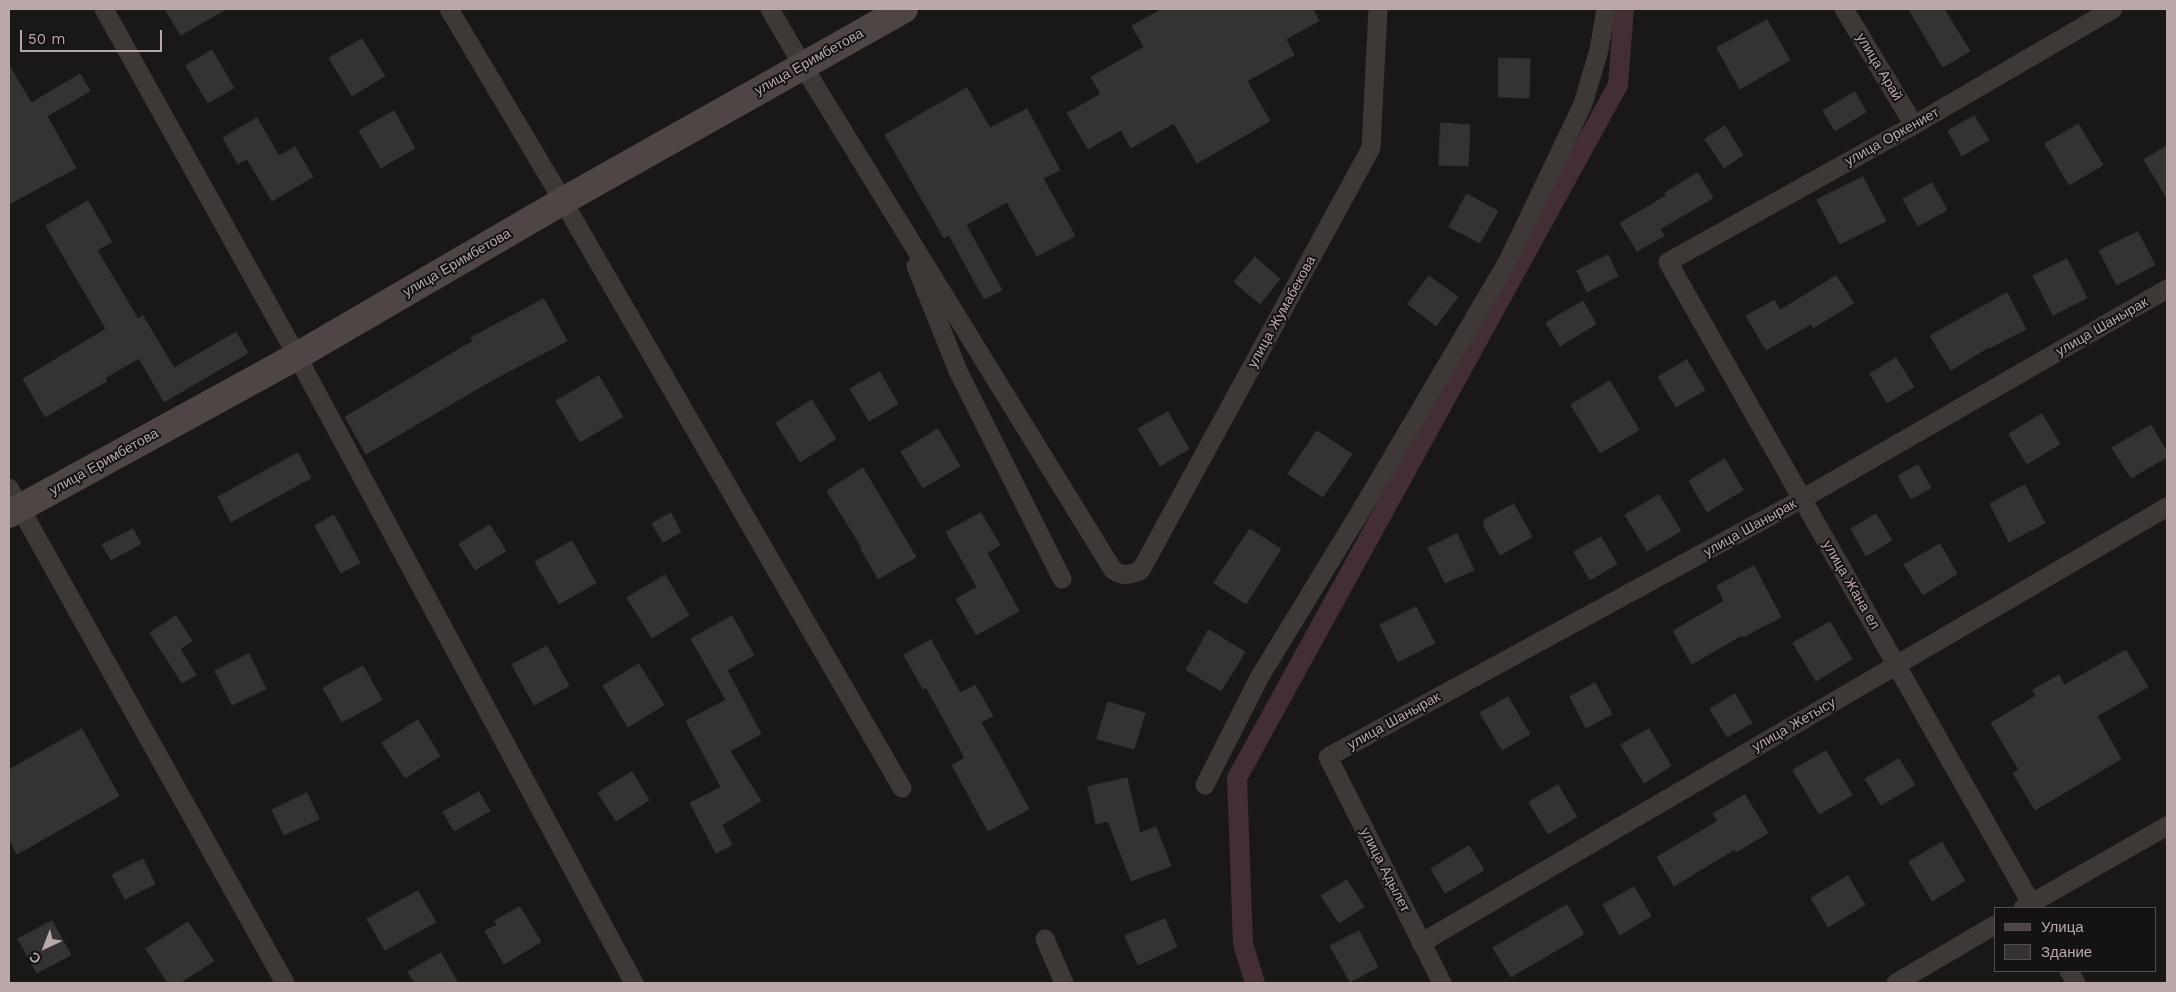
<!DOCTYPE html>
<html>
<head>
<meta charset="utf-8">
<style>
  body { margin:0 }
  #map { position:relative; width:2176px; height:992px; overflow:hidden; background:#191717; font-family:"Work Sans",sans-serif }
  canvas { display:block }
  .frame { position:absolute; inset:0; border:10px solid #baa8a9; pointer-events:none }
  .legend { position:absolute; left:1994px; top:907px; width:162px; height:65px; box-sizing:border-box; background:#141212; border:1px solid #564e4e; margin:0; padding:6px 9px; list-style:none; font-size:15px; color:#baa8a9 }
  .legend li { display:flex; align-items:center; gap:10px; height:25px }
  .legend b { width:25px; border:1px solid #564e4e }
  .north { position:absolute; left:20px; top:922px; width:50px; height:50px; -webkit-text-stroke:4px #141212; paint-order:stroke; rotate:223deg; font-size:14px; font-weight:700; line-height:20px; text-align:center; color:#baa8a9 }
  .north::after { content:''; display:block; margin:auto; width:18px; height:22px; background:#baa8a9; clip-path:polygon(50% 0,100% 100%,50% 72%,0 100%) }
  .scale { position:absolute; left:20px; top:30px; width:142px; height:22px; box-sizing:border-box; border:2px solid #baa8a9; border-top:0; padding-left:6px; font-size:15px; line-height:18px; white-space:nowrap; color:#baa8a9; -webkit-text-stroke:4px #141212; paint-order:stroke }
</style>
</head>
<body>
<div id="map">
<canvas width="2176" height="992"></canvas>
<div class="frame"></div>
<ul class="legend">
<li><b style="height:6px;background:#4f4545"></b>Улица</li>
<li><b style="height:14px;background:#353232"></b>Здание</li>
</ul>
<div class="north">С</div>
<div class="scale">50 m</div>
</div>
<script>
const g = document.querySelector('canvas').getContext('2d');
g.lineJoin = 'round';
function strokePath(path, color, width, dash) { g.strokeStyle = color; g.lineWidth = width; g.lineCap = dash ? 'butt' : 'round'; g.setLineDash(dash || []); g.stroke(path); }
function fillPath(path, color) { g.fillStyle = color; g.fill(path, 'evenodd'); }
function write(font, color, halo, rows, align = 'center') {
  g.font = font + ' "Work Sans",sans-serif'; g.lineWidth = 4; g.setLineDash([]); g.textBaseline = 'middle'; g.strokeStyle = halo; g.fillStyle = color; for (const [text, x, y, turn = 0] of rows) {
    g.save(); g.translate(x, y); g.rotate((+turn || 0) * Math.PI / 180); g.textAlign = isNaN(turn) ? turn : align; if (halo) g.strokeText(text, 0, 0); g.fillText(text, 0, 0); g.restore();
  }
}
const canal = new Path2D(`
  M1255,983l-12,-39 -6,-166 381,-693 6,-76`);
const building = new Path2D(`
  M165,9h61l-45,26z
  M1163,9h150l6,12 -33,18 8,16 -47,26 23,40 -73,42 -23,-40 -43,25 -10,-18 -33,19 -21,-36 34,-19 -10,-17 53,-30 -12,-21z
  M1909,9h35l26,42 -27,16z
  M1767,20l23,40 -50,29 -23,-41z
  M362,39l23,37 -33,20 -23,-38z
  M212,50l22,38 -26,15 -22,-37z
  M1499,58l31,1 -1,39 -30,-1z
  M9,65l22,38 49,-29 10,17 -43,25 29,52 -67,36z
  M967,88l23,40 37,-19 33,61 -17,8 32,58 -38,20 -30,-54 -41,23 36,65 -18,9 -35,-64 -5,3 -59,-103z
  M1855,92l11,20 -31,19 -12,-20z
  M394,111l21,37 -34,20 -22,-37z
  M1974,116l15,24 -27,16 -14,-25z
  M257,118l22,38 16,-9 18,30 -41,24 -25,-42 -9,5 -15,-26z
  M1441,123l29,2 -2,41 -29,-1z
  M2078,124l25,41 -34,20 -24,-41z
  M1725,126l18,29 -19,13 -19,-29z
  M2167,146v52l-23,-38z
  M1698,173l15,25 -53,31 4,7 -27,15 -17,-28 47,-28 -2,-2z
  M1863,177l23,44 -46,23 -23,-44z
  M1932,183l15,27 -29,16 -15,-27z
  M1467,194l31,17 -18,32 -31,-16z
  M88,201l24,41 -15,8 41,69 5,-3 31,52 62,-36 12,21 -84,49 -25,-44 -34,20 2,3 -62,36 -22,-38 83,-50 -60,-103z
  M2138,232l17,33 -38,20 -18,-34z
  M1608,255l10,21 -31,16 -10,-21z
  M1255,257l25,22 -20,25 -26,-22z
  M2067,259l20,39 -34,17 -20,-39z
  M1429,276l29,21 -22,29 -28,-22z
  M1836,276l18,27 -41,25 -2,-4 -45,26 -20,-34 28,-16 6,10z
  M2007,293l19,36 -36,19 -1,-1 -38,23 -21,-34z
  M544,299l23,42 -73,38 -128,75 -21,-37 128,-76 -2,-3z
  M1583,301l13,23 -36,22 -14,-23z
  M1896,358l18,29 -27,16 -17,-29z
  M1687,360l18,30 -29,17 -18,-30z
  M880,372l18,32 -29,17 -19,-32z
  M599,376l24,41 -43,25 -24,-41z
  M1610,381l29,49 -39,23 -29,-48z
  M812,400l24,39 -36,23 -24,-39z
  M1168,412l21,37 -29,17 -22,-37z
  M2042,414l18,30 -33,20 -18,-30z
  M2151,425l16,27v5l-36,21 -19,-30z
  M938,429l22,37 -37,22 -22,-36z
  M1317,431l35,23 -29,43 -35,-23z
  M298,453l13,25 -80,44 -13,-25z
  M1725,459l18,31 -36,22 -18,-31z
  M1918,465l13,23 -20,11 -13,-23z
  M863,468l53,89 -38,22 -17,-30 1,-1 -35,-57z
  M2025,485l20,38 -36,19 -19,-38z
  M1659,495l22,36 -34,20 -22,-36z
  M1514,504l18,33 -32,18 -16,-29v-6z
  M671,513l10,19 -18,10 -11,-18z
  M981,513l19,32 -13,8 32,58 -43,24 -20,-36 21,-12 -31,-55z
  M1876,514l16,26 -26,16 -15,-27z
  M334,515l26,48 -19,10 -26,-47z
  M490,525l16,26 -31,19 -16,-26z
  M133,529l8,15 -30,16 -9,-15z
  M1250,529l31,20 -35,55 -32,-21z
  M1457,534l17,36 -29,13 -17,-35z
  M1601,537l16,27 -27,16 -16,-28z
  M572,541l24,42 -37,21 -24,-42z
  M1940,544l17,30 -34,21 -19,-30z
  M1754,566l27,51 -38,20 -1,-2 -50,29 -19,-33 51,-30 -7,-15z
  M665,575l24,40 -37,23 -25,-40z
  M1416,607l19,36 -37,19 -18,-37z
  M176,616l16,25 -12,8 16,26 -14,8 -32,-50z
  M732,616l22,39 -27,15 34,64 -31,17 31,50 -39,24 10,20 -16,8 -26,-50 31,-16 -35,-66 40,-21 -35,-61z
  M1830,622l22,37 -36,22 -23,-38z
  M1209,630l36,22 -24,39 -35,-21z
  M931,640l29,53 15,-8 18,31 -12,6 48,87 -41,22 -36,-66 13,-7 -39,-71 -3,2 -19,-34z
  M547,646l22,40 -35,19 -22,-40z
  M2126,650l22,37 -51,29 24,43 -86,51 -22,-37 6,-3 -28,-47 45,-27 -3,-6 26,-15 5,10z
  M249,654l17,35 -34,16 -17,-34z
  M639,664l25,41 -36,22 -25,-41z
  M363,666l19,34 -40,22 -19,-34z
  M1595,683l17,31 -26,14 -16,-31z
  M1735,694l17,29 -25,14 -17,-28z
  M1508,697l22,37 -28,16 -22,-37z
  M1108,702l37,11 -11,36 -37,-10z
  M418,720l22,36 -35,22 -23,-35z
  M82,729l37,67 -102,58 -8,-15v-69z
  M1649,729l22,37 -27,17 -23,-38z
  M1826,751l26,44 -33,19 -26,-44z
  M1899,759l16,26 -34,20 -16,-26z
  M632,772l17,28 -33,21 -18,-28z
  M1127,778l13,55 16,-6 15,39 -40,15 -23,-60 -12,3 -8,-37z
  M1558,785l19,32 -29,17 -19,-32z
  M479,792l11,19 -36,20 -11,-19z
  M307,793l12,26 -35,16 -12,-25z
  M1745,795l23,38 -32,19 -1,-3 -61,37 -17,-29 61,-36 -5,-7z
  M1942,842l23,39 -33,20 -23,-39z
  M1469,846l15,24 -39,23 -14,-24z
  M143,859l12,25 -30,15 -13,-24z
  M1848,876l17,29 -37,22 -17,-29z
  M1347,880l17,27 -25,16 -18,-27z
  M1634,887l17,29 -31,19 -17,-30z
  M418,891l18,31 -51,28 -18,-31z
  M1567,905l17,29 -73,43 -18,-29z
  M520,907l21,35 -37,22 -19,-33 12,-6 -2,-4z
  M1165,919l12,28 -39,18 -13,-29z
  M52,921l19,34 -34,18 -19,-34z
  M188,922l26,39 -35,22h-11l-22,-34z
  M1359,931l19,36 -28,15 -20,-36z
  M441,953l17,30h-43l-7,-11z`);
const street = new Path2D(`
  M104,9l193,347 337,627
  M449,9l114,192 339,587
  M770,9l33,57 310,504c11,7 17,5 28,0l230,-422 7,-139
  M1844,9l70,116
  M916,266l42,105 104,208
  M9,488l276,495
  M1205,785l54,-107 103,-169 146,-248 75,-157 16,-54 7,-41
  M2023,908l144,-82
  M2034,908l-366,-646 246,-137 199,-116
  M1045,939l19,44
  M1421,943l746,-436
  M2069,971l7,12
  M1442,983l-114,-226 474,-258 365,-210
  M1896,983l99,-58`);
const secondary = new Path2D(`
  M9,514l288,-158 266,-155 341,-192`);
const streetNames = [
  ["улица Еримбетова",809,62,-29],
  ["улица Арай",1879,67,59],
  ["улица Оркениет",1892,137,-29],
  ["улица Еримбетова",457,263,-30],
  ["улица Жумабекова",1282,312,-61],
  ["улица Шанырак",2102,327,-30],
  ["улица Еримбетова",104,462,-29],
  ["улица Шанырак",1750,528,-29],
  ["улица Жана ел",1851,585,60],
  ["улица Шанырак",1394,721,-29],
  ["улица Жетысу",1794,725,-30],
  ["улица Адылет",1385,870,63]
];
strokePath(canal, '#432e36', 20);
fillPath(building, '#353232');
strokePath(building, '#353231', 1);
strokePath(street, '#3e3837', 19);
strokePath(secondary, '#4f4545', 28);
write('14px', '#baa8a9', '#141212', streetNames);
</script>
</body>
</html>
